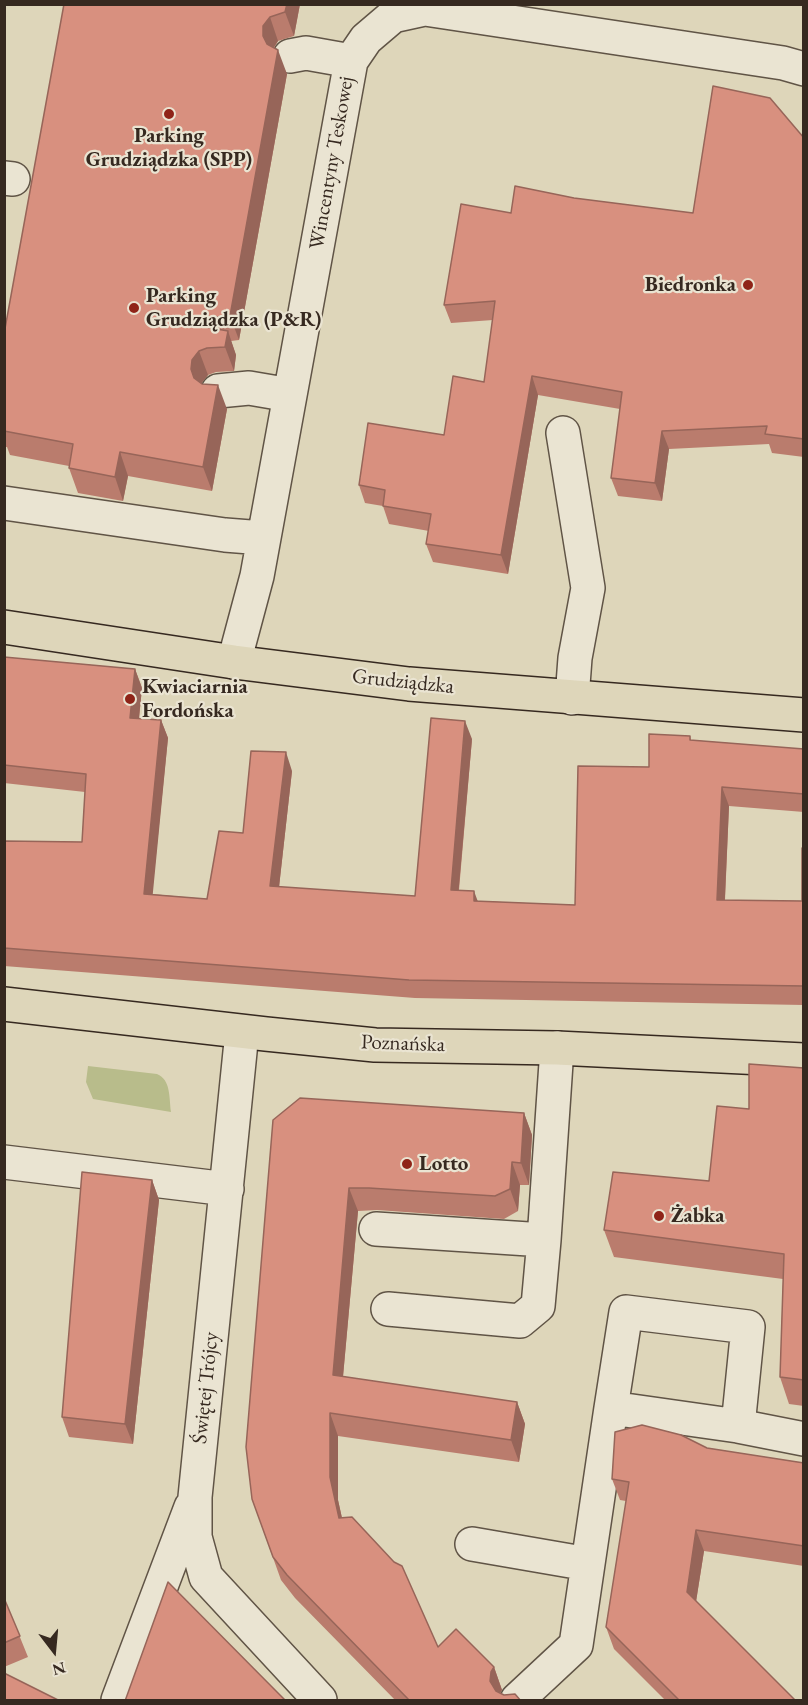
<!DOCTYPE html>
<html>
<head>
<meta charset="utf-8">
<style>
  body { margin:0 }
  #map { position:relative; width:808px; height:1705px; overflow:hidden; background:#ded6ba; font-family:"EB Garamond",serif }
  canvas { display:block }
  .frame { position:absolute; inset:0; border:6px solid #362920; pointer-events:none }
  .north { position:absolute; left:24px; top:1621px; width:60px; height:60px; -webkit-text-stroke:4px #eae4d2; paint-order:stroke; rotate:164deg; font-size:16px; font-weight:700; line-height:24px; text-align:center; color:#362920 }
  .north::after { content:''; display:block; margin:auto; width:21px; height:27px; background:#362920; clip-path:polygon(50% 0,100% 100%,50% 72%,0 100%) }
</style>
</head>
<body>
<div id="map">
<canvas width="808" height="1705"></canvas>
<div class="frame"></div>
<div class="north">N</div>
</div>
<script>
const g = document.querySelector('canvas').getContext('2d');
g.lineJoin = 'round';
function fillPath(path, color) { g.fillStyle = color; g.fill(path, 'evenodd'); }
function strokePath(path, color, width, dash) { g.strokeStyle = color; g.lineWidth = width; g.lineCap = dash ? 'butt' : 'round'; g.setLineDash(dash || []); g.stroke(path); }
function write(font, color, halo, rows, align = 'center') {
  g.font = font + ' "EB Garamond",serif'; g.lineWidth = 4.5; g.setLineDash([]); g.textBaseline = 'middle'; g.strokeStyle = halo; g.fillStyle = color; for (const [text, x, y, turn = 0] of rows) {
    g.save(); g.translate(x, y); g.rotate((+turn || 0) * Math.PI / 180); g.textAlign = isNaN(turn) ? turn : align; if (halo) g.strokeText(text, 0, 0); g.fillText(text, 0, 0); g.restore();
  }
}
const green = new Path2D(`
  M88,1066l69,8c14,6 12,23 14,38l-78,-13 -7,-17z`);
const minor = new Path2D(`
  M290,56l16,-3 45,8
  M4,178l9,1
  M218,391l31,-3 41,7
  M563,433l25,155 -13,70 -3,40
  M4,503l221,32 38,3
  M234,662l23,-86 94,-515 15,-22 27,-23 32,-7 358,54 21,6
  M242,1032l-47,465v40l11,40 114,123
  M4,1162l223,27
  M376,1229l168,11 13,-192
  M388,1309l132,12 18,-15 6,-66
  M611,1408l15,-96 122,15 -10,99
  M472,1544l116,20
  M118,1700l73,-193
  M517,1700l59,-55 35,-237 127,18 66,13`);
const major = new Path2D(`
  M4,627l230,35 175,22 395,31
  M4,1004l262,30 109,11 182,3 247,12`);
const wall = new Path2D(`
  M64,4h236l-6,32 -16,5 -4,7 13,26 -48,266 -8,1 5,14 -2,16 -18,1 -8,3 -7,8 26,26 -15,82 -84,-15 -5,25 -45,-8 -9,-25v-2l-59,-11 -3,-8h-3v-113z
  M804,138v319l-32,-4 -3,-9 -100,5 -7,52 -44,-5 -7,-18 9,-69 -82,-14 -30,179 -75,-12 -7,-18 3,-13 -40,-7 -6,-18 -18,-3 -6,-18 85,-50 40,-53 9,-62 -42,3 -7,-18 67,-92 63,-15 119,15z
  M4,657l131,12 7,19 -3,31 22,1 7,18 -16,156 55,5 36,-66 49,-62 -13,116 136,9 57,-157 -13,151 19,11 97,4 74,-138 41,-31 1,4 113,9v63l-75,-6 -4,94 77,1 2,-53v157l-389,-7 -411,-32v-125l78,1 3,-50 -81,-9z
  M804,1068v338l-15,-2 -9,-27 3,-98 -169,-22 -10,-27 105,-49 40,-72z
  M524,1113l8,22 -3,50h-9l-2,26 -14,8 -127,-9 -19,1 -15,166 174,25 8,22 -6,38 -181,-26v64l4,18 96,129 56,20 8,23 -2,3 4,2 17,6h-125l-101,-103 -14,-18 -29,-81 21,-379z
  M152,1180l7,20 -26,244 -64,-7 -7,-20z
  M707,1448l97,15v103l-100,-15 -8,51 100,99h-130l-52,-52 -8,-22 20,-126 -6,-1 -8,-21z
  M4,1598l24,59 -24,10z`);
const shadedWall = new Path2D(`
  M287,4h13l-6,32 -9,-24z
  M270,17l8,24 -6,9v10l-9,-24v-10z
  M278,50l9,24 -48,266 -9,-24z
  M228,331l8,24 -2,16 -9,-24z
  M199,351l9,24 -7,9 -2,9 -8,-24 1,-9z
  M532,376l6,19 -30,179 -7,-19z
  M218,385l9,24 -15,82 -9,-24z
  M662,431l7,18 -7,52 -7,-18z
  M120,452l8,24 -5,25 -8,-24z
  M135,669l7,19 -5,49 -7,-19z
  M161,720l7,18 -17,174 -7,-18z
  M465,721l7,18 -15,169 -6,-18z
  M286,752l6,19 -15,134 -7,-19z
  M722,787l7,19 -5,112 -7,-18z
  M474,891l7,19 -7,-9z
  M524,1113l8,22 -3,50 -8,-22z
  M512,1162l8,23 -2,26 -8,-22z
  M152,1180l7,20 -26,244 -8,-20z
  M349,1188l9,23 -17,187 -8,-23z
  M517,1402l8,22 -6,38 -8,-22z
  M330,1413l8,23v64l9,41 -8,-23 -9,-41z
  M696,1530l8,21 -10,63 -7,-22z
  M494,1667l8,23 -3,5v6l-9,-20 1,-9z`);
const building = new Path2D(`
  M64,4h223l-2,8 -15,5 -7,9v10l4,8 11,6 -48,266 -29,2 -1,8 28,5 -3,16 -18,1 -8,3 -7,9 -1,9 3,9 8,6 16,1 -15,82 -83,-15 -5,25 -46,-9 4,-24 -69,-13v-97z
  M713,86l57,12 34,40v301l-39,-5 2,-8 -105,5 -7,52 -44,-5 11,-86 -90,-16 -31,179 -75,-11 5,-30 -48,-8 2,-16 -26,-5 9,-62 76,12 9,-59 31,6 11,-81 -51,4 17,-101 50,9 4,-27 59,12 119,15z
  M4,657l131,12 -5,49 31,2 -17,174 63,5 12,-68 24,2 8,-82 35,1 -16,134 145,10 16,-178 34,3 -14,169 23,1v10l101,4 3,-139 71,1v-33l41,2v4l114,9v45l-82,-7 -5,113 85,1v-53h2v138l-395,-6 -405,-32v-107l78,1 4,-68 -82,-9z
  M749,1064l55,4v312l-24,-3 4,-123 -180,-24 9,-58 96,9 8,-75 32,3z
  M300,1098l224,15 -3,50 -9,-1 -2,27 -15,7 -126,-8h-20l-16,187 184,27 -6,38 -181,-27v64l9,41 13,-1 42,45 8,4 36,81 18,-18 38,38 -3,5 -1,9 6,10 8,4 11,-1 6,7h-111l-123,-126 -14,-18 -21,-58 -6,-52 27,-327z
  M82,1172l70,8 -27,244 -63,-7z
  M642,1425l39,10 26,13 97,15v83l-108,-16 -9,62 109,109h-116l-74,-74 23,-145 -17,-3 3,-47z
  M168,1582l109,110 9,9h-161z
  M4,1598l16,38 -16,7z
  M4,1673l56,28h-56z`);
const markers = [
  [169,114,6,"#8f2418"],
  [748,285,6,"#8f2418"],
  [134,308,6,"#8f2418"],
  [130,699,6,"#8f2418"],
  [407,1164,6,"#8f2418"],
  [659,1216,6,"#8f2418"]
];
const poiNames = [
  ["Parking",169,136,"center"],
  ["Grudziądzka (SPP)",169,160,"center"],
  ["Biedronka",736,285,"right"],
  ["Parking",146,296],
  ["Grudziądzka (P&R)",146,320],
  ["Kwiaciarnia",142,687],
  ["Fordońska",142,711],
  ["Lotto",419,1164],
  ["Żabka",671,1216]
];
const streetNames = [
  ["Wincentyny Teskowej",332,163,-80],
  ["Grudziądzka",403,682,6],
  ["Poznańska",403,1044,2],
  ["Świętej Trójcy",206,1388,-84]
];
fillPath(green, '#b8bc8b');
strokePath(minor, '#605446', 36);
strokePath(major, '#362920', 36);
strokePath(minor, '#eae4d2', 33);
strokePath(major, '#ded6ba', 33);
fillPath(wall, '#ba7c6d');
fillPath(shadedWall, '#976559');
fillPath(building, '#d8907f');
strokePath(building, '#976559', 1.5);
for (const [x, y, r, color] of markers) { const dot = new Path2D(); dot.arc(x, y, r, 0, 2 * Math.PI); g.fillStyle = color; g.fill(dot); strokePath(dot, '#eae4d2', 2); }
write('bold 21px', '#362920', '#eae4d2', poiNames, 'left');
write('21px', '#362920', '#eae4d2', streetNames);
</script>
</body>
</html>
